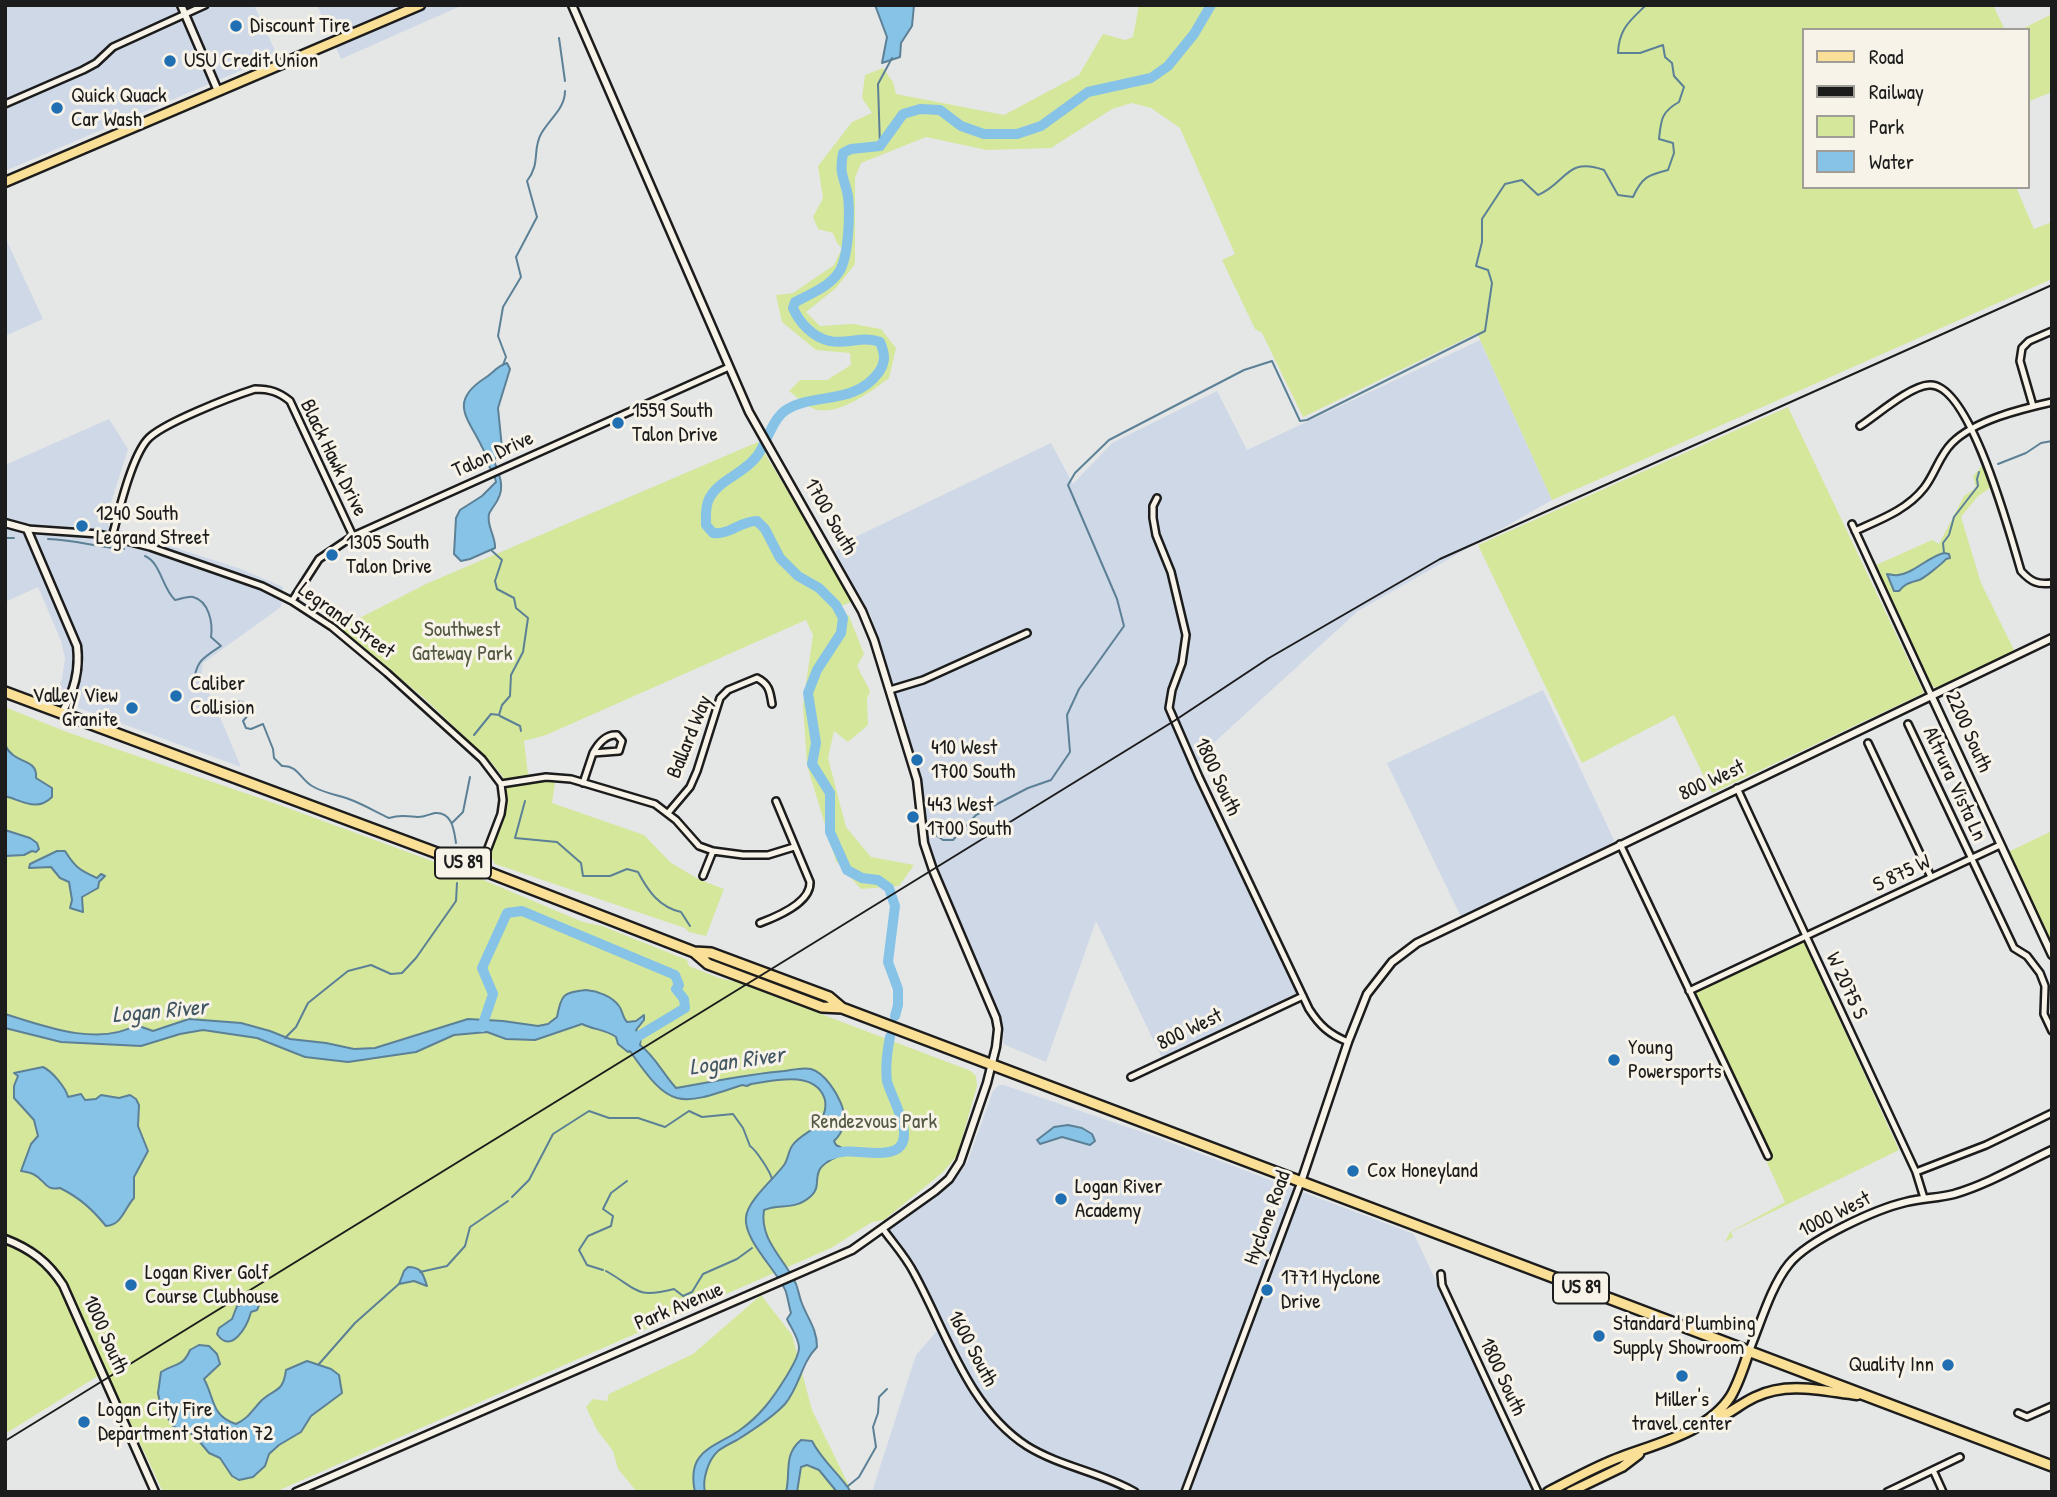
<!DOCTYPE html>
<html>
<head>
<meta charset="utf-8">
<style>
  body { margin:0 }
  #map { position:relative; width:2057px; height:1497px; overflow:hidden; background:#e5e7e7; font-family:"Patrick Hand",sans-serif }
  canvas { display:block }
  .frame { position:absolute; inset:0; border:7px solid #1c1c1c; pointer-events:none }
  .legend { position:absolute; left:1802px; top:28px; width:228px; height:161px; box-sizing:border-box; background:#f7f3e8; border:2px solid #9f9d96; margin:0; padding:9px 12px; list-style:none; font-size:21px; color:#1c1c1c }
  .legend li { display:flex; align-items:center; gap:14px; height:35px }
  .legend b { width:35px; border:2px solid #9f9d96 }
</style>
</head>
<body>
<div id="map">
<canvas width="2057" height="1497"></canvas>
<div class="frame"></div>
<ul class="legend">
<li><b style="height:9px;background:#fadf96"></b>Road</li>
<li><b style="height:9px;background:#1c1c1c"></b>Railway</li>
<li><b style="height:19px;background:#d4e79b"></b>Park</li>
<li><b style="height:19px;background:#87c3e7"></b>Water</li>
</ul>
</div>
<script>
const g = document.querySelector('canvas').getContext('2d');
g.lineJoin = 'round';
function fillPath(path, color) { g.fillStyle = color; g.fill(path, 'evenodd'); }
function strokePath(path, color, width, dash) { g.strokeStyle = color; g.lineWidth = width; g.lineCap = dash ? 'butt' : 'round'; g.setLineDash(dash || []); g.stroke(path); }
function write(font, color, halo, rows, align = 'center') {
  g.font = font + ' "Patrick Hand",sans-serif'; g.lineWidth = 6; g.setLineDash([]); g.textBaseline = 'middle'; g.strokeStyle = halo; g.fillStyle = color; for (const [text, x, y, turn = 0] of rows) {
    g.save(); g.translate(x, y); g.rotate((+turn || 0) * Math.PI / 180); g.textAlign = isNaN(turn) ? turn : align; if (halo) g.strokeText(text, 0, 0); g.fillText(text, 0, 0); g.restore();
  }
}
const built = new Path2D(`
  M5,5h170l3,7 17,-7h59l23,50 -272,116z
  M317,5h146l-122,54z
  M5,237l38,82 -38,17z
  M1480,340l72,160 -194,111 -152,139 -15,22 105,222 -134,64 -66,-137 -50,141 -43,-18 1,-16 -77,-187 -3,-48 -53,-177 -36,-64 10,-10 206,-99 22,41 39,-41 105,-52 30,59z
  M109,419l19,30 -17,54 -3,23 133,43 42,18 -2,20 -78,56 -2,16 11,19 29,69 -187,-68 8,-20 3,-21 -4,-17 -23,-54 -33,15v-137z
  M1543,690l72,152 -154,75 -74,-154z
  M999,1085h5l147,50 263,99 120,258h-662l44,-137 28,-32 -56,-92 68,-54 11,-14 26,-72z`);
const green = new Path2D(`
  M1139,5h320l2,2 9,-2h523l12,25h-202v157h213l18,42 18,-7v57l-500,221 -75,-167 -174,84 -41,-84 -7,-4 -33,-69 13,-6 -55,-126 -29,-20 -19,-5 -20,6 -61,39 -64,2 -61,-13 -65,26 -6,15v86l-19,24 -30,24 14,14 33,-2 28,5 15,19 -7,30c-17,13 -54,41 -77,30 -8,-3 -16,-12 -23,-17l11,-11h27l24,-15 -1,-12 -34,-3 -34,-28 -6,-27 17,-2 41,-28 8,-17 -5,-5 -4,-10 -15,-4 -5,-12 10,-19 -5,-32 34,-44 20,-9 -10,-15 3,-23 18,-7 10,14 3,12 108,21 75,-40 24,-41 22,6 8,-3z
  M2052,14v78l-25,10v-72h-7z
  M1788,407l136,286 -212,100 -38,-78 -92,48 -104,-218z
  M758,442l96,159 -18,7 13,8 15,38 -7,12 13,25 -3,8 1,26 -20,17 -14,-11 -6,27 18,69 25,30 43,8 -15,21 -38,3 -25,-28 -29,-96 -4,-61 10,-69 -7,-15 -260,115 -22,6 4,33 27,9 -3,20 92,32 26,27 28,17 26,10 -18,47 -17,-4 -4,-4 -190,-64 -5,-10 17,-46v-17l-4,-14 -12,-15 -66,-63 -85,-71 86,-44z
  M1983,465l7,23 -12,8 -17,21 20,66 34,69 -78,36 -5,-2 -56,-121 56,-25 7,4 25,-48 12,-8 -3,-12z
  M5,707l59,24 210,72 207,76 102,43 19,4 85,34 2,6 30,12 18,4 234,89 5,5 1,10 -20,70 -15,17 -58,47 -12,2 -41,26 -556,244h-112l-57,-121 -101,63z
  M2052,831v116l-44,-95z
  M1804,942l95,208 -168,82 2,5 -8,5 5,-10 55,-30 -96,-211z
  M761,1295l31,40 20,75 40,82h-215l-19,-23 -5,-18 -16,-21 -11,-23 7,-8 14,2 2,-7 84,-40z`);
const water = new Path2D(`
  M875,5h39l-2,21 -11,17 -1,14 -18,6 5,-26z
  M507,363l3,6 -12,39 4,40 -8,13c5,13 11,25 4,38 -2,5 -7,10 -9,15 -3,11 7,23 6,34l-25,11 -9,2 -7,-7 2,-36 4,-8 22,-14 14,-14c-1,-8 -6,-13 -9,-20 -2,-5 -2,-11 -5,-15 -14,-29 -34,-45 3,-69 8,-5 12,-12 22,-15z
  M1944,553l5,1 1,4 -4,1c-3,4 -23,20 -27,21 -10,3 -13,3 -20,11h-5l-7,-17c3,0 7,2 11,1 15,-1 31,-19 46,-22z
  M5,745c10,21 33,12 31,33l16,10v9c-15,15 -29,4 -47,-1z
  M5,830l25,8 7,5 2,6 -3,3 -4,-1 -8,4 -19,1z
  M57,851h8c10,16 14,19 32,27l4,-4 4,2 -6,6 -1,6 -16,9 1,15 -13,-4 2,-8 -3,-18 -9,-4 -9,-11 -22,1 1,-4z
  M586,990c11,1 26,6 33,16 4,5 3,11 8,16l9,-1 8,-6v5l-8,10 5,7 -1,8c15,11 23,29 36,43 36,-6 72,-14 108,-17 8,-1 19,-4 27,-2 14,4 26,24 31,37 4,13 2,26 -8,35l2,4 6,3 -1,7c-7,3 -19,8 -22,16 -4,9 1,17 -8,25 -16,15 -32,7 -47,14 -5,30 21,49 32,74 2,5 3,11 5,17 6,17 16,27 16,46 -16,16 -17,39 -32,57 -13,14 -32,26 -48,36 -6,3 -14,7 -19,11 -10,9 -16,29 -13,41h-10c-9,-42 19,-44 45,-62 21,-15 33,-32 46,-53 4,-7 13,-20 13,-29 0,-10 -8,-20 -12,-29l4,-6c-2,-7 -3,-14 -5,-21 -8,-21 -43,-52 -40,-75 2,-17 28,-38 38,-52 4,-5 4,-13 8,-19 7,-11 22,-15 28,-24 5,-7 7,-18 4,-25 -11,-27 -51,-16 -73,-13l-4,2 -5,-1c-64,22 -72,24 -112,-34l-2,1 -10,-8 -2,-7c-11,-8 -22,-7 -34,-13l-47,16 -29,-1 -19,-7 -33,3 -38,17 -68,10 -43,-5 -48,-19 -54,-8 -23,4 -39,12 -80,-4 -56,-14v-14c38,12 94,33 131,11l17,6 36,-12 52,4 29,8 20,8 36,4 28,6 21,-1 93,-29 35,2 35,5 10,-2 9,-7c4,-22 6,-25 29,-27z
  M43,1067c9,4 23,21 25,30l13,-3 4,6 11,-1 5,-4 18,3 11,-3 6,4 3,6 -1,21 10,25 -14,26v21c-10,11 -12,27 -28,28 -14,-17 -26,-28 -46,-38 -16,3 -14,-8 -27,-14 -4,-2 -8,-2 -12,-3l10,-27 7,-8 -4,-16 -20,-22v-12l4,-10 -4,-3z
  M1068,1125l14,3 10,6 3,7 -5,4 -28,-8 -22,7 -3,-4 17,-13z
  M408,1267c14,0 15,7 19,19l-13,-5 -15,3 5,-13z
  M256,1301l4,2 -3,7 -6,2c-4,15 -20,43 -34,22l2,-6 13,-9 5,-13z
  M199,1345l10,1 8,8 3,10 -16,15c11,20 7,37 32,45 13,-6 16,-14 26,-24 13,-12 21,-7 24,-30l21,-9 24,8 8,6 3,18 -31,23 -10,16 -22,13 -10,9 -4,12 -12,11 -14,3 -7,-4 -12,-18 -11,-5 -15,-18 -20,-8 -13,-19 -3,-15 3,-21c14,-9 22,-5 29,-22z
  M801,1440l11,1c10,20 27,32 39,51h-14l-18,-22 -12,-5 -6,2 -4,25h-11c5,-20 -3,-37 15,-52z`);
const stream = new Path2D(`
  M559,38l6,43
  M880,146l-2,-62 14,-26
  M503,365l3,-8 -8,-21 5,-29 18,-30 -5,-20 21,-40 -10,-36c14,-18 5,-31 14,-47 8,-15 24,-25 24,-43
  M1998,464l28,-11 15,-10 11,-2
  M5,538h9
  M48,539c26,1 50,8 76,10
  M1944,553l-1,-10 6,-8 5,-18 24,-31 -1,-7 2,-7
  M145,556c16,7 17,32 30,44 6,-1 13,-4 18,-3 16,4 20,26 18,40l10,9c-20,13 -25,15 -28,40
  M212,702c11,3 19,-2 31,0l6,12 -6,7 3,7 5,1 12,-5 10,25 1,9 8,8c16,-1 18,13 30,20 13,8 28,9 42,15 12,5 24,12 35,17 11,-3 18,-2 29,-1 7,0 11,-3 17,-4 18,-1 19,18 21,30
  M500,716l20,10 1,5
  M474,735l17,-21 8,1 3,-10 8,-9 1,-21 12,-23 5,-34 -12,-10 -2,-10 -17,-9 -2,-8 7,-21 -11,-10
  M525,801l-10,37 42,4 24,21 2,13h27l17,-7 11,3c10,19 21,35 43,40l9,14
  M452,823l11,-11 7,-35
  M930,831l13,9h10l23,-25 52,-27 23,-8 19,-28 -3,-37 12,-26 45,-63 -7,-27 -49,-114 7,-12 34,-33 135,-70 28,-9 28,60 7,-1 178,-89 7,-48 -4,-13 -12,-4 6,-24v-23l23,-35 17,-4 16,15c28,-11 28,-39 66,-25l14,25 15,2c9,-20 15,-22 35,-27l6,-17 -1,-10 -14,-4c2,-19 2,-27 20,-37l5,-15 -10,-11 -2,-13 -7,-6 -2,-12 -23,8h-22c1,-25 12,-32 28,-48
  M285,1038l11,-11 12,-24 40,-32 23,-6 20,9 11,-1 14,-15 40,-57 1,-18
  M512,1197l17,-17 24,-46 36,-23 20,7h29l27,9 24,-16 13,6 31,-3 10,14 7,18c6,4 20,25 22,33
  M603,1270l-16,-5 -8,-15 9,-14 23,-10 2,-10 -10,-7 8,-16 16,-12
  M606,1271c32,18 28,28 68,18l9,7 9,-4 11,-18 34,-15 15,-11
  M420,1272l27,-6 18,-20 5,-19 38,-26
  M319,1364l36,-41 45,-40
  M848,1486l11,-9 17,-30 -3,-20 5,-14 1,-16 8,-8`);
const river = new Path2D(`
  M895,1016l3,-11v-16l-10,-27 7,-56 -6,-18 -11,-8 -16,-2 -15,-8 -17,-38v-39l-18,-29 4,-21 -8,-50 9,-23 24,-37 2,-15 -7,-13 -17,-17 -21,-12 -18,-18 -15,-29 -8,-8c-17,0 -27,14 -44,12l-7,-8c0,-8 -1,-18 3,-26 9,-19 35,-25 48,-43 10,-13 15,-37 29,-46 28,-18 68,-4 93,-38 7,-11 6,-18 1,-30 -18,-7 -33,3 -50,-1 -17,-3 -31,-19 -37,-33l2,-6c15,-8 34,-15 44,-30 10,-15 11,-59 9,-76 -4,-21 -9,-18 -5,-43l8,-4 29,-3 23,-32 17,-5 20,1 21,16 23,8h33l24,-8 47,-34 63,-14 17,-12 26,-32 17,-29
  M482,1027l11,-33 -11,-26 25,-55 15,-2 153,64 4,10 -3,4 8,10 1,9 -48,29 -4,7
  M829,1155c21,-8 39,1 60,-3 33,-7 2,-53 -2,-71 -2,-15 0,-29 3,-44`);
const minor = new Path2D(`
  M5,104l78,-34 13,-7 17,-16 92,-42
  M2033,406l-13,-45 2,-13 7,-7 23,-10
  M1860,426c17,-11 50,-40 69,-41 41,-4 82,153 92,186 10,11 17,14 31,12
  M1157,498l-4,8v12l3,17 15,37 15,63 -4,28 -10,27 -3,18 30,69 110,232c11,17 20,25 39,33
  M1852,524l80,173
  M27,529l72,5 51,13 112,39 30,15 40,26 55,46 95,86 19,25 2,16 -2,14 -21,55
  M1855,531c24,-11 52,-21 69,-43 11,-14 15,-32 28,-45 23,-23 69,-34 100,-41
  M112,537c7,-26 19,-78 35,-97 13,-16 86,-44 108,-51 15,0 24,3 35,12l63,135
  M292,601l27,-42 34,-23 376,-169
  M890,690l33,-10 104,-47
  M1908,724l106,224 13,8 13,17 5,13 -1,28 8,17
  M1868,743l63,134
  M583,783l10,-30 26,-2 3,-10 -5,-6c-12,-1 -19,9 -24,18
  M501,784l45,-7 25,2 84,25 21,16 23,26 14,5 30,4h25l26,-8
  M1737,788l179,384 8,26
  M668,813l22,-26 7,-16 23,-73 8,-8 29,-12c12,6 13,13 15,26
  M1620,844l148,312
  M703,876l10,-25
  M760,923c16,-6 51,-20 50,-41l-34,-81
  M1689,991l311,-146
  M1131,1077l172,-81
  M1916,1172l70,-27 66,-32
  M883,1229c10,14 23,28 31,44 32,58 54,135 113,173 34,21 74,26 108,46
  M1441,1274l1,11 96,207
  M2018,1413l9,4 25,-11
  M1933,1470l10,22
  M1185,1492l116,-310
  M1887,1492l73,-35`);
const tertiary = new Path2D(`
  M181,5l37,86
  M5,523l22,6 50,117c3,25 -3,45 -15,67
  M1932,697l120,258
  M1301,1182l47,-140 19,-48 25,-32 25,-19 635,-305
  M5,1239c26,10 43,23 58,46l92,207
  M1749,1351c11,-26 22,-65 40,-87 19,-24 87,-55 117,-62 16,-4 33,-4 48,-8 34,-10 66,-29 98,-44
  M296,1492l556,-242 83,-59 14,-12 11,-17 27,-79 9,-36 2,-18 -2,-11 -63,-148 -9,-27 -7,-63 -43,-140 -12,-29 -113,-199 -177,-407`);
const primary = new Path2D(`
  M5,182l415,-177
  M1707,1422c22,-6 29,-16 48,-25 33,-16 68,-6 102,-2
  M1548,1492c24,-12 48,-26 73,-35 37,-14 87,-25 110,-61 8,-14 13,-30 18,-45
  M1570,1492l52,-25 17,-13`);
const trunk = new Path2D(`
  M5,692l475,177 214,83 17,1 118,44 13,11
  M694,952l14,12 114,43 20,1 1210,458`);
const rail = new Path2D(`
  M5,1441l1169,-720 95,-63 171,-99 612,-274`);
const markers = [
  [236,26,7,"#1f6fb2"],
  [170,61,7,"#1f6fb2"],
  [57,108,7,"#1f6fb2"],
  [618,423,7,"#1f6fb2"],
  [82,526,7,"#1f6fb2"],
  [332,555,7,"#1f6fb2"],
  [176,696,7,"#1f6fb2"],
  [132,708,7,"#1f6fb2"],
  [917,760,7,"#1f6fb2"],
  [913,817,7,"#1f6fb2"],
  [1614,1060,7,"#1f6fb2"],
  [1353,1171,7,"#1f6fb2"],
  [1061,1199,7,"#1f6fb2"],
  [131,1285,7,"#1f6fb2"],
  [1267,1290,7,"#1f6fb2"],
  [1599,1336,7,"#1f6fb2"],
  [1948,1365,7,"#1f6fb2"],
  [1682,1376,7,"#1f6fb2"],
  [84,1422,7,"#1f6fb2"]
];
const shields = [
  [463,863,56],
  [1581,1288,56]
];
const shieldNames = [
  ["US 89",463,863],
  ["US 89",1581,1288]
];
const poiNames = [
  ["Discount Tire",250,26],
  ["USU Credit Union",184,61],
  ["Quick Quack",71,96],
  ["Car Wash",71,120],
  ["1559 South",632,411],
  ["Talon Drive",632,435],
  ["1240 South",96,514],
  ["Legrand Street",96,538],
  ["1305 South",346,543],
  ["Talon Drive",346,567],
  ["Caliber",190,684],
  ["Collision",190,708],
  ["Valley View",118,696,"right"],
  ["Granite",118,720,"right"],
  ["410 West",931,748],
  ["1700 South",931,772],
  ["443 West",927,805],
  ["1700 South",927,829],
  ["Young",1628,1048],
  ["Powersports",1628,1072],
  ["Cox Honeyland",1367,1171],
  ["Logan River",1075,1187],
  ["Academy",1075,1211],
  ["Logan River Golf",145,1273],
  ["Course Clubhouse",145,1297],
  ["1771 Hyclone",1281,1278],
  ["Drive",1281,1302],
  ["Standard Plumbing",1613,1324],
  ["Supply Showroom",1613,1348],
  ["Quality Inn",1934,1365,"right"],
  ["Miller's",1682,1400,"center"],
  ["travel center",1682,1424,"center"],
  ["Logan City Fire",98,1410],
  ["Department Station 72",98,1434]
];
const streetNames = [
  ["Talon Drive",493,455,-24],
  ["Black Hawk Drive",333,458,64],
  ["1700 South",830,517,60],
  ["Legrand Street",346,621,36],
  ["2200 South",1968,732,66],
  ["Ballard Way",690,737,-68],
  ["1800 South",1217,777,65],
  ["800 West",1712,781,-25],
  ["Altrura Vista Ln",1954,784,65],
  ["S 875 W",1902,874,-25],
  ["W 2075 S",1846,986,65],
  ["800 West",1190,1030,-26],
  ["1000 West",1835,1215,-27],
  ["Hyclone Road",1268,1218,-70],
  ["Park Avenue",679,1307,-23],
  ["1000 South",105,1335,66],
  ["1600 South",972,1349,62],
  ["1800 South",1502,1377,65]
];
const parkNames = [
  ["Southwest",462,630],
  ["Gateway Park",462,654],
  ["Rendezvous Park",874,1122]
];
const waterNames = [
  ["Logan River",160,1012,-5],
  ["Logan River",737,1062,-8]
];
fillPath(built, '#cfd8e6');
fillPath(green, '#d4e79b');
fillPath(water, '#87c3e7');
strokePath(water, '#5c8096', 2);
strokePath(stream, '#5c8096', 2);
strokePath(river, '#87c3e7', 10);
strokePath(minor, '#1c1c1c', 10);
strokePath(tertiary, '#1c1c1c', 11);
strokePath(primary, '#1c1c1c', 13);
strokePath(trunk, '#1c1c1c', 14);
strokePath(minor, '#f7f3e8', 5);
strokePath(tertiary, '#f7f3e8', 6);
strokePath(primary, '#fadf96', 8);
strokePath(trunk, '#fadf96', 9);
strokePath(rail, '#1c1c1c', 2);
for (const [x, y, r, color] of markers) { const dot = new Path2D(); dot.arc(x, y, r, 0, 2 * Math.PI); g.fillStyle = color; g.fill(dot); strokePath(dot, '#f7f3e8', 2.5); }
for (const [x, y, w] of shields) { const box = new Path2D(); box.roundRect(x - w / 2, y - 15.5, w, 31, 5); g.fillStyle = '#f7f3e8'; g.fill(box); strokePath(box, '#1c1c1c', 2); }
write('bold 19px', '#1c1c1c', null, shieldNames);
write('21px', '#1c1c1c', '#f7f3e8', poiNames, 'left');
write('21px', '#1c1c1c', '#f7f3e8', streetNames);
write('21px', '#535942', '#f7f3e8', parkNames);
write('italic 23px', '#415663', '#f7f3e8', waterNames);
</script>
</body>
</html>
